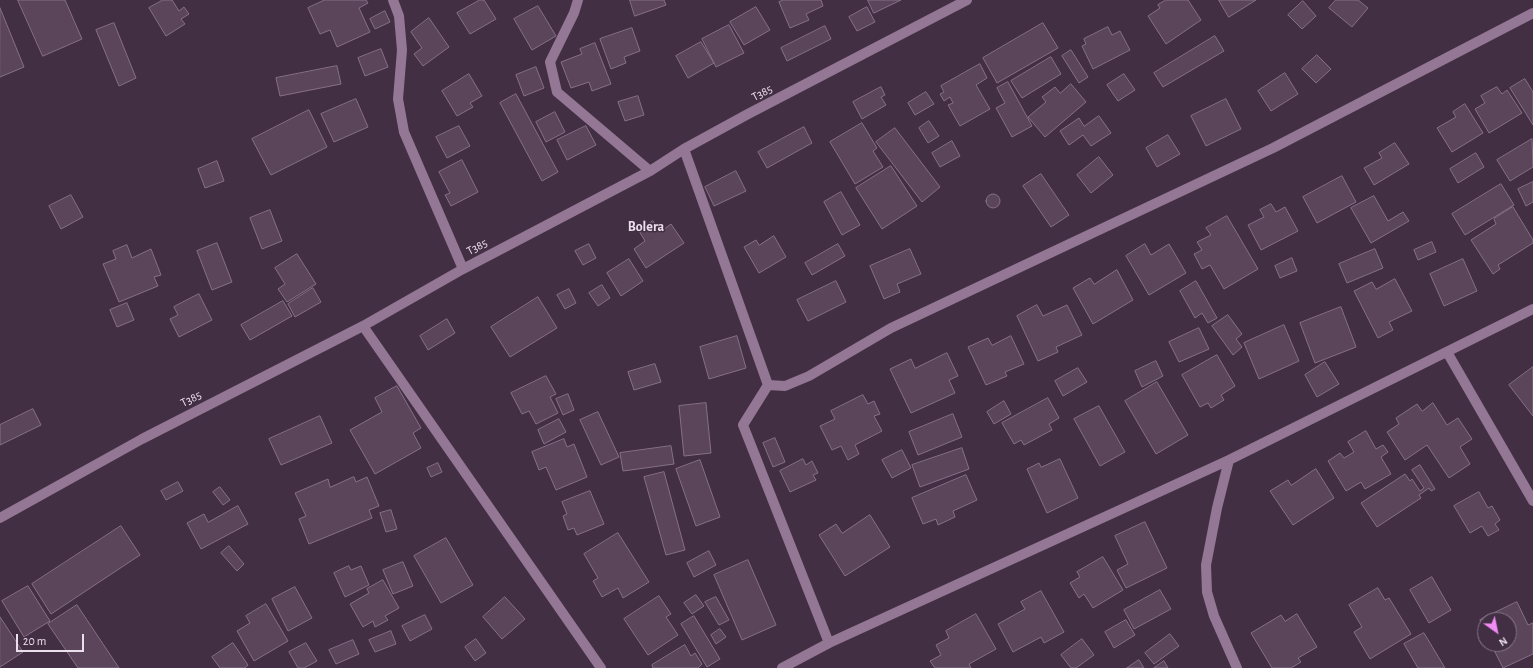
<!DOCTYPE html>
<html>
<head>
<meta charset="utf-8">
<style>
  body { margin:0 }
  #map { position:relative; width:1533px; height:668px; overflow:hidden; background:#432f44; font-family:"Alegreya Sans",sans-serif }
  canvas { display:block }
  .north { position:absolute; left:1477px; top:612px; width:40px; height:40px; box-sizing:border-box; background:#432f44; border:1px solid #877587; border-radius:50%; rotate:147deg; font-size:11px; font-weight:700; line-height:16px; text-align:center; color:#ecdfec }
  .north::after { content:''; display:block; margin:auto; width:14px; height:18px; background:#f18bf5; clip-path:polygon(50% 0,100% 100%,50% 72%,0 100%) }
  .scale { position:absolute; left:16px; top:634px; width:68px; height:18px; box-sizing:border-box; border:2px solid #ecdfec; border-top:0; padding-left:5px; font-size:12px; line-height:14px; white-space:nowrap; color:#ecdfec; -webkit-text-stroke:3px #432f44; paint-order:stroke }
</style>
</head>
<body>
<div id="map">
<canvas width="1533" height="668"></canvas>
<div class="north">N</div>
<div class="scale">20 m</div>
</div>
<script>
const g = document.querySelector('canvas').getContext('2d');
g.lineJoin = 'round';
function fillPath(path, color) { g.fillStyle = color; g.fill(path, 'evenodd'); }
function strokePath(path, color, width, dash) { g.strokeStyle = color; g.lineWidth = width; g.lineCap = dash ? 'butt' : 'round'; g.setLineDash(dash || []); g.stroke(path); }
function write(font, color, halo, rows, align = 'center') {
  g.font = font + ' "Alegreya Sans",sans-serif'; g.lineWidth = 3; g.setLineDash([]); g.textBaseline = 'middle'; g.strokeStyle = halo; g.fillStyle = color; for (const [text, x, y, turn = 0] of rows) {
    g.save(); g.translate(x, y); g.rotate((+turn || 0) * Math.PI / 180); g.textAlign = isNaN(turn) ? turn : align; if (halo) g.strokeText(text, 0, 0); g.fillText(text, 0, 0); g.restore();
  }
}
const building = new Path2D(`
  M18,0h47l17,39 -39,17z
  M163,0h9l7,11 5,-4 5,7 -8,5 4,5 -19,12 -17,-28z
  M325,0h41l2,3 -9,5 11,24 -33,15 -7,-17 -10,4 -12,-26z
  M480,0h4l12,19 -26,15 -13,-21z
  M630,0h34l2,5 -31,11z
  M784,0h37l2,6 -17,8 3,6 -19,8 -11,-26z
  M868,0h33l-27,13z
  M1166,0h22l13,20 -35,24 -18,-28 12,-8 -2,-3z
  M1219,0h37l-27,17z
  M1336,0h22l10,8 -16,19 -23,-19z
  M1303,1l13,15 -14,13 -14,-14z
  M538,6l18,30 -24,14 -18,-31z
  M756,7l14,23 -26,15 -14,-23z
  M867,7l8,15 -18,9 -8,-14z
  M0,8l24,59 -24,10z
  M385,11l5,11 -15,7 -5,-10z
  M429,18l20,29 -26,19 -9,-12 8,-6 -11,-16z
  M114,23l22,55 -17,8 -23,-56z
  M1043,23l15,25 -61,35 -14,-25z
  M729,25l15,28 -28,14 -14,-28z
  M825,26l6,13 -44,22 -6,-13z
  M1108,27l4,8 8,-4 10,19 -37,19 -11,-23 4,-2 -2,-5z
  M632,28l8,23 -16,6 2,6 -15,6 -11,-30z
  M1215,36l9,15 -61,36 -9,-14z
  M701,42l13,21 -26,15 -12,-22z
  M595,43l16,41 -19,7 -3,-9 -18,6 -10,-26 21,-8 -2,-5z
  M381,49l7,18 -23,9 -7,-18z
  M1071,50l17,27 -9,6 -17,-27z
  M1317,55l14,14 -15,14 -14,-14z
  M1051,57l10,17 -39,24 -11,-17z
  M980,64l7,14 -11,7 14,24 -30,17 -12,-21 5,-2 -3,-6 -6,4 -4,-7 4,-2 -3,-6z
  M337,66l4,18 -61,12 -4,-18z
  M536,67l8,21 -20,8 -8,-21z
  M1285,73l13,21 -27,17 -13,-20z
  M469,74l13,22 -12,7 3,4 -16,9 -15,-25z
  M1124,74l11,16 -17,11 -11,-16z
  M1525,79l8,13v33l-23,-37z
  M1008,82l24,44 -20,11 -16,-29 9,-5 -8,-15z
  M1071,84l15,18 -41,35 -17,-20 18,-15 -4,-5 13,-10 5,6z
  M881,87l4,8 -4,2 5,8 -24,14 -9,-17z
  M1497,87l5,7 5,-4 15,23 -33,20 -14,-24 10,-6 -4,-7z
  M926,92l8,12 -19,11 -7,-12z
  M516,94l42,78 -16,9 -42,-78z
  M638,96l6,19 -19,6 -7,-19z
  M356,99l12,28 -34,15 -13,-28z
  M1226,99l15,30 -35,17 -15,-30z
  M1465,104l18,29 -31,19 -15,-24 19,-11 -3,-5z
  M309,110l18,37 -56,28 -19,-36z
  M555,112l10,20 -19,10 -10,-20z
  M1099,116l12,17 -20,13 -8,-11 -14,10 -9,-14 19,-13 5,8z
  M929,121l10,15 -11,7 -9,-15z
  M862,123l15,25 -4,3 10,16 -28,17 -25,-42z
  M459,126l11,20 -23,12 -11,-21z
  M586,126l10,19 -29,15 -10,-20z
  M804,127l8,16 -45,25 -9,-16z
  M895,128l45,59 -18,15 -46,-60z
  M1168,135l12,19 -23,13 -11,-19z
  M1532,139l1,28 -23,14 -13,-21z
  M952,141l8,15 -20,11 -8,-14z
  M1395,143l14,21 -35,21 -10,-17 18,-10 -3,-5z
  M1476,153l8,14 -26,16 -8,-14z
  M1099,157l14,18 -22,18 -14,-18z
  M462,160l16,32 -27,14 -6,-11 5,-2 -11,-21z
  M217,161l7,20 -19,7 -7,-19z
  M891,166l26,40 -35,23 -26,-41z
  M736,171l10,20 -32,15 -9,-19z
  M1041,174l28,41 -18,12 -28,-41z
  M1342,176l14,26 -39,21 -14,-26z
  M1533,182v20l-7,4 -8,-17z
  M1501,184l13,21 -49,30 -13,-21z
  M841,192l19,33 -18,10 -18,-33z
  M986 201a7 7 0 1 1 14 0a7 7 0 1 1-14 0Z
  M71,195l12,22 -22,12 -12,-23z
  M1374,196l14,25 15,-9 6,9 -38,22 -20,-35z
  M1271,204l5,8 9,-5 13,24 -37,19 -13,-25 16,-8 -4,-7z
  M1513,207l20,33v3l-35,22 2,4 -7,5 -22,-34 25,-16 -2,-5z
  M270,210l12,31 -20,8 -12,-31z
  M1227,216l31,53 -34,20 -14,-24 -8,4 -8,-15 8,-4 -5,-8 14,-7 -5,-7z
  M653,221l7,11 11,-8 13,19 -38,25 -12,-19 11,-8 -6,-10z
  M774,236l12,21 -27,16 -15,-26 12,-7 3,5z
  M1432,242l4,10 -18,8 -4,-10z
  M217,243l15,39 -20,8 -15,-39z
  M589,244l7,14 -13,7 -8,-14z
  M838,244l7,12 -33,19 -7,-12z
  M1145,244l6,11 18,-11 17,29 -37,22 -23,-39z
  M127,245l5,13 19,-9 10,26 -7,2 4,9 -39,16 -16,-38 13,-5 -3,-8z
  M910,249l11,25 -24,10 3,8 -16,7 -14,-33z
  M1375,249l8,19 -36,15 -8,-19z
  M297,254l19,30 -29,18 -9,-13 7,-5 -10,-16z
  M1292,258l5,13 -17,7 -5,-12z
  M629,259l14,22 -22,15 -14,-23z
  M1463,259l14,32 -33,15 -14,-32z
  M1117,270l16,30 -40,24 -20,-36 17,-10 4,6z
  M1395,279l17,32 -23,11 4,8 -15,8 -24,-47 18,-9 4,7z
  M836,281l10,21 -38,19 -11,-21z
  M1196,281l21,37 -9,5 -6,-10 -7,5 -15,-27z
  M602,285l8,13 -12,8 -9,-13z
  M313,288l8,14 -26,15 -7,-13z
  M569,289l7,14 -11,6 -8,-14z
  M199,294l13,26 -33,17 -9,-18 8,-4 -4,-8z
  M538,297l19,31 -47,29 -19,-30z
  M283,301l9,15 -42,24 -9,-15z
  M127,303l7,17 -17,7 -7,-17z
  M1037,305l6,11 24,-11 15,30 -26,12 2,5 -20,9 -21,-45z
  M1341,307l15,40 -41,16 -15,-40z
  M1228,315l14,19 -6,5 6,8 -9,8 -21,-29z
  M447,319l8,14 -27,17 -8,-14z
  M1284,325l15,36 -40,18 -15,-36z
  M1199,328l10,21 -30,13 -10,-20z
  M737,336l9,32 -37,11 -9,-32z
  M1011,336l13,28 -19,8 2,4 -21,9 -18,-38 20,-9 4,7z
  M947,353l11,23 -9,4 6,13 -44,20 -21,-44 21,-10 4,9z
  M1217,355l18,31 -14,9 3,5 -13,8 -3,-5 -8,4 -18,-32z
  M1156,361l7,15 -21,11 -7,-16z
  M1325,362l14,22 -22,13 -12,-22z
  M655,364l6,18 -27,8 -6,-18z
  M1533,367v49l-24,-31z
  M1078,368l9,14 -24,14 -8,-15z
  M546,376l10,18 -6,3 8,16 -22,11 -7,-13 -7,3 -11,-21z
  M1157,382l31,53 -32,19 -31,-53z
  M397,386l24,42 -8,5 8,15 -46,26 -25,-44 32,-18 -7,-14z
  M568,394l6,16 -11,5 -7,-16z
  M863,395l5,9 6,-3 6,13 -6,2 8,15 -27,14 4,9 -11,6 -7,-14 -9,4 -12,-24 15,-7 -4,-8z
  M1048,398l11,20 -10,6 3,6 -28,15 -3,-5 -7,4 -12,-21z
  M1004,401l7,13 -17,10 -7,-12z
  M706,403l5,50 -27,3 -5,-50z
  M1433,403l14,22 11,-7 14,21 -12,8 10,17 -21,14 -22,-33 -22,15 -18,-28 12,-8 -3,-6 21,-14 5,7z
  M1099,406l26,46 -25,14 -26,-47z
  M33,409l8,16 -41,20v-20z
  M598,412l21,45 -18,8 -21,-45z
  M953,414l9,23 -44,18 -9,-23z
  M320,416l12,27 -51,22 -12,-26z
  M559,419l7,13 -22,12 -6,-14z
  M1366,431l10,18 7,-4 5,7 -7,5 10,17 -26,15 -4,-7 -15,9 -18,-30 12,-8 4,5 10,-6 -6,-10z
  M775,438l10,24 -12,5 -10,-24z
  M564,439l3,8 7,-3 13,33 -31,13 -10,-23 -7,3 -7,-18z
  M671,446l3,18 -51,7 -3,-18z
  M962,448l7,21 -49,18 -8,-22z
  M902,450l9,18 -19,10 -10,-18z
  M803,459l3,6 6,-4 6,12 -5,2 3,5 -26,12 -10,-21z
  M1060,459l18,39 -31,15 -20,-44 12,-6 2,4z
  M700,460l20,57 -24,9 -20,-57z
  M438,463l4,9 -11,5 -4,-9z
  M1420,465l15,24 -4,2 -2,-3 -10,7 2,3 -44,29 -16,-24 44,-29 5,7 2,-2 8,12 4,-3 -12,-18z
  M1316,469l18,29 -41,27 -23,-34 18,-11 3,5z
  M664,472l21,78 -19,5 -22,-78z
  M966,475l11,25 -24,11 2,6 -17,8 -2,-6 -13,5 -11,-26z
  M354,477l2,5 11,-5 12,29 -10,4 3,8 -63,26 -10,-25 7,-3 -11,-23 33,-14 2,8z
  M178,482l5,9 -17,9 -5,-9z
  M220,487l10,13 -7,5 -10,-13z
  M590,491l14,33 -27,11 -3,-7 -6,2 -5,-14 4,-2 -5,-12z
  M1479,492l9,16 4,-2 8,14 -5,4 4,6 -11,6 -6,-10 -12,7 -16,-27z
  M238,506l10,18 -47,25 -14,-26 17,-9 4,8z
  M391,510l6,19 -11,3 -6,-19z
  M870,515l20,32 -45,29 -26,-41 17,-11 6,9z
  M1145,522l22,46 -41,20 -9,-18 11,-6 -13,-28z
  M121,526l19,29 -89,59 -19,-30z
  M618,533l31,49 -26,16 -5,-10 -16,9 -9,-16 5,-3 -14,-24z
  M446,538l27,47 -32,18 -27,-47z
  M229,546l15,18 -7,7 -16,-18z
  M709,551l7,14 -22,12 -7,-14z
  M1103,557l20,33 -30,18 -9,-14 -5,4 -9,-15 10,-6 -3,-5z
  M748,560l28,65 -34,15 -28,-65z
  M403,562l10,24 -20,8 -10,-24z
  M349,566l2,4 10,-4 8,19 -24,12 -11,-24z
  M1432,577l19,33 -22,13 -19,-33z
  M383,580l16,28 -14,8 3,4 -13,7 -2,-6 -10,6 -13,-23 19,-11 -2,-4z
  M28,586l22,35 -26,16 -22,-36z
  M295,587l17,31 -24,13 -16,-32z
  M1378,588l7,12 4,-2 22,36 -41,25 -16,-27 8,-5 -13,-22z
  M1160,590l11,19 -37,20 -10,-19z
  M1041,591l23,41 -20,11 -3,-6 -28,15 -15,-28 27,-15 -4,-7z
  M696,595l8,11 -12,8 -8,-11z
  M659,596l12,18 -5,3 12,18 -30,20 -24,-36z
  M505,597l20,22 -23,20 -19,-22z
  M716,597l13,23 -10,5 -14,-23z
  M1517,602l11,23 5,-2v31l-30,14 -12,-24h18v-24h-24v11l-5,-11z
  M266,604l22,37 -34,20 -17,-30 13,-8 -4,-7z
  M77,605l42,63h-41l-30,-44z
  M976,614l20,35 -27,15 2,4h-36l-5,-7 11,-6 -5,-10 13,-7 -3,-7z
  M1297,614l20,33 -19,11 3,4 -10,6h-19l-21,-35 30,-18 4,6z
  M425,615l7,14 -22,12 -8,-15z
  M694,616l26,43 -13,8 -26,-43z
  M0,617l23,35 -23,15z
  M1126,620l9,15 -21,13 -9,-16z
  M720,629l6,8 -10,7 -5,-9z
  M391,631l5,13 -21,8 -6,-12z
  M1424,633l21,35h-27l-14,-24z
  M1170,634l9,12 -25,18 -9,-11z
  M476,639l10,14 -11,8 -10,-14z
  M1082,639l12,16 -18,13h-5l-10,-13z
  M353,640l6,14 -23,10 -7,-14z
  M233,643l15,22 -3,3h-25l-8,-11z
  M306,643l11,18 -13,7h-6l-9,-16z
  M685,645l6,11 4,-3 7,11 -4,4h-45l-1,-3z
  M1139,660l5,8h-17z
  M1164,661l4,7h-14z`);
const minor = new Path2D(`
  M393,0l6,16 3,34 -4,49 6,33 59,137
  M578,0l-4,13 -24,49 7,30 93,79
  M684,149l84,236
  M363,326l238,342
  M1447,352l86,149
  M1229,460l-12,48 -11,57 1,27 7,24 23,52
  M0,518l142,-79 221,-113 100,-57 187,-98 34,-22 64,-35 219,-114
  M829,643l-86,-218 25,-40 17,1 24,-10 82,-48 382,-180 260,-135
  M782,668l47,-25 400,-183 304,-151`);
const streetNames = [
  ["T385",762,93,-28],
  ["T385",477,247,-28],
  ["T385",191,399,-27]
];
const quarterNames = [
  ["Bolera",646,227]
];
fillPath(building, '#5a455b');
strokePath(building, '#867087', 1);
strokePath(minor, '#947795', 10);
write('12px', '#ecdfec', '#432f44', streetNames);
write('bold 14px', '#ecdfec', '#432f44', quarterNames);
</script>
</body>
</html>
